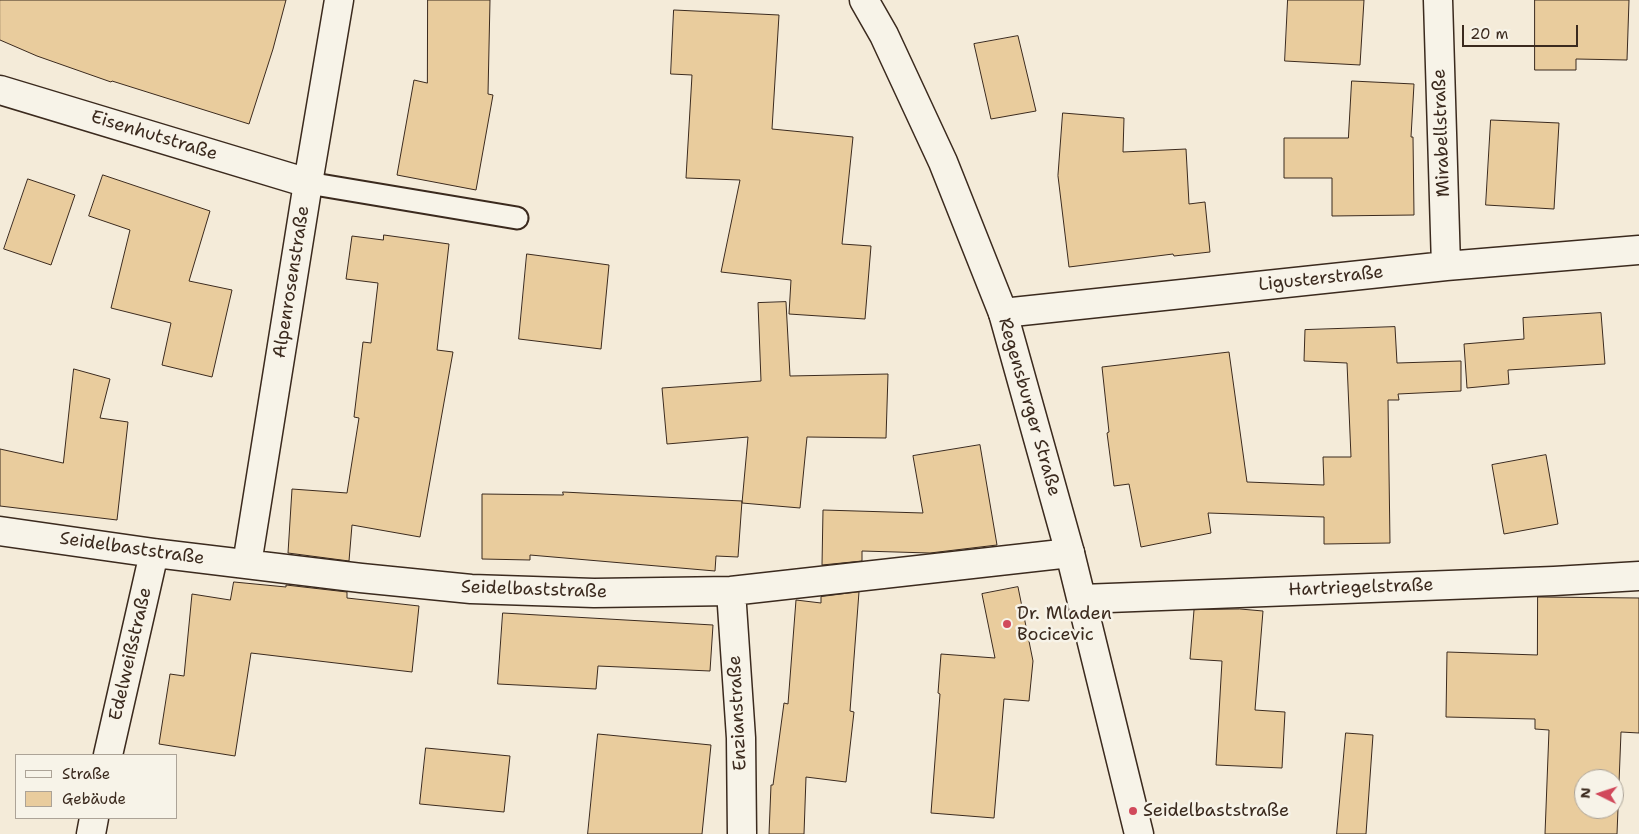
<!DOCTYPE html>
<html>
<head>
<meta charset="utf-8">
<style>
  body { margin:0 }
  #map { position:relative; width:1639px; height:834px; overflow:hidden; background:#f4ebd9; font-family:"Shantell Sans",sans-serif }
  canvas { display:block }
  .legend { position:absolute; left:15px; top:754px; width:162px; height:65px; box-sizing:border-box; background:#f7f3e8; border:1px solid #aca397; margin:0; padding:6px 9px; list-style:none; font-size:15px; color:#3b2a1e }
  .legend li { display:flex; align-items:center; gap:10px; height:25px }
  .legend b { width:25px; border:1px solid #aca397 }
  .north { position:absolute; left:1574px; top:769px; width:50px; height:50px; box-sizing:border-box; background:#f7f3e8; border:1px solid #aca397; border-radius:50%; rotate:274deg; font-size:14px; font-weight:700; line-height:20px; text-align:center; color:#3b2a1e }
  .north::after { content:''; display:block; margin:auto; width:18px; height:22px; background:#d1495b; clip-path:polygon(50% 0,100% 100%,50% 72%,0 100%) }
  .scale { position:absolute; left:1462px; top:25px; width:116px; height:22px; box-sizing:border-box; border:2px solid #3b2a1e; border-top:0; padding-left:6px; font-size:15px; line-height:18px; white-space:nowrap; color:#3b2a1e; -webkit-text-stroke:4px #f7f3e8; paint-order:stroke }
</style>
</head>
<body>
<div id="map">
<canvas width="1639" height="834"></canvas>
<ul class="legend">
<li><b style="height:6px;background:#f7f3e8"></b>Straße</li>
<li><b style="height:14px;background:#e9cc9d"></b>Gebäude</li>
</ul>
<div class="north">N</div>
<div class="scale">20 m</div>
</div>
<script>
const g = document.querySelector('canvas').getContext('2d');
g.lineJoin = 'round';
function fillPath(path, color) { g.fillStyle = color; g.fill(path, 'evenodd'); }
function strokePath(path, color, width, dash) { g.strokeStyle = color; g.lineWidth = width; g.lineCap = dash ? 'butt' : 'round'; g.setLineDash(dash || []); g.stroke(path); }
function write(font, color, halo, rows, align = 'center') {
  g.font = font + ' "Shantell Sans",sans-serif'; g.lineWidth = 5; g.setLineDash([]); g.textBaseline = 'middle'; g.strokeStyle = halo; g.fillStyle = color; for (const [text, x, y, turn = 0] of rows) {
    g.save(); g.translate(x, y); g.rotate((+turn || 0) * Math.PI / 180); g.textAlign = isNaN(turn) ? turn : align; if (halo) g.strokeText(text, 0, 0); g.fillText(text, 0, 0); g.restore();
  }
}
const building = new Path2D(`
  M0,0h286l-13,49 -24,75 -137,-43 -1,1 -74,-26 -37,-16z
  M428,0h62l-2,94 5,1 -17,95 -79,-15 17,-95 13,3z
  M1288,0h76l-4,65 -75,-4z
  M1535,0h94l-2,60 -51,-1v11h-41z
  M674,10l105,5 -7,114 81,8 -11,107 29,2 -6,73 -76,-5 2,-34 -70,-8 19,-92 -54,-2 6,-103 -21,-1z
  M1018,36l18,75 -45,8 -17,-75z
  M1352,81l62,3 -3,53h2l1,78 -82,1v-38h-48v-40h64z
  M1063,113l61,5 -1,34 63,-3 3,55 16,-2 5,50 -36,4 -1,-2 -104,13 -11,-91z
  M1491,120l68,3 -5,86 -68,-4z
  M103,175l107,36 -21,70 43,9 -20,87 -50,-12 9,-42 -60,-15 19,-78 -41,-14z
  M28,179l47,16 -24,70 -47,-16z
  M384,235l65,9 -12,106 16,2 -33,185 -68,-12 -3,36 -61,-8 4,-64 55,4 12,-75 -5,-1 9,-75 8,1 7,-60 -32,-4 6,-43 31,4z
  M527,254l82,11 -8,84 -82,-10z
  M786,302l4,74 98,-2 -2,64 -79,-1 -7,71 -58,-5 6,-66 -81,7 -5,-56 99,-7 -3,-78z
  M1601,313l4,51 -97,6 1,14 -42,4 -3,-44 60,-5 -1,-21z
  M1395,327l2,36 64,-2v30l-63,3 1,6h-11l2,143 -66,1v-27l-116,-4 3,20 -70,14 -12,-63 -15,2 -7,-53 2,-1 -7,-65 127,-15 18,130 77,3 -1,-28h28l-4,-94 -43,-2 1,-31z
  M74,369l36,10 -10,39 28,4 -11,98 -117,-14v-57l63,14z
  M980,445l17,100 -67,8 -68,-2v10l-40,4 1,-55 100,3 -10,-57z
  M1546,455l12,69 -54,10 -12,-69z
  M563,492l179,9 -4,56 -22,-1 -1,15 -185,-16v5l-48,-1v-65l81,1z
  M234,582l52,5v-2l61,7v6l72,8 -7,66 -161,-19 -16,103 -76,-12 11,-70 14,2 8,-82 38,6z
  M1018,587l15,74 -4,40 -25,-2 -10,119 -63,-5 9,-119 -2,-1 3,-39 54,4 -13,-64z
  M859,592l-9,119 4,1 -8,70 -40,-5 -2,57h-35l2,-49h2l11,-82 4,1 8,-104 25,3v-6z
  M1538,597l101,1v135l-18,-1 -4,102h-72l4,-104 -14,-1v-10l-89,-2 1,-65 90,3zM1584,779h30v30h-30z
  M1240,609l23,2 -8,99 30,2 -3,56 -66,-3 6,-104 -32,-2 4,-49z
  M503,613l210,12 -3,46 -112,-5 -2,23 -98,-5z
  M1346,733l27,2 -7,99h-29z
  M598,734l113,11 -9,89h-114z
  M426,748l84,8 -6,56 -84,-8z`);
const service = new Path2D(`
  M308,183l209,35`);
const minor = new Path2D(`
  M1438,0l8,266
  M0,90l308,93
  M1003,313l443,-47 193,-16
  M0,531l154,22 207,25 110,11 123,4 137,-2 339,-38
  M247,564l61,-381 31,-183
  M731,591l10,147 1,96
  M1082,599l472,-18 85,-5
  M108,755l46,-202
  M91,834l3,-16`);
const tertiary = new Path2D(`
  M864,0l20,35 59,127 60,151 67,240 69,281`);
const markers = [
  [1007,624,5,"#d1495b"],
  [1133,811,5,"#d1495b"]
];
const streetNames = [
  ["Mirabellstraße",1442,133,-92],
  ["Eisenhutstraße",154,136,17],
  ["Ligusterstraße",1321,279,-6],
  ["Alpenrosenstraße",292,282,-81],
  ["Regensburger Straße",1029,407,74],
  ["Seidelbaststraße",132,549,8],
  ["Hartriegelstraße",1361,588,-2],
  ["Seidelbaststraße",534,590,2],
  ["Edelweißstraße",131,654,-77],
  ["Enzianstraße",738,713,-93]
];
const poiNames = [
  ["Dr. Mladen",1017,614],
  ["Bocicevic",1017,635],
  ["Seidelbaststraße",1143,811]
];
fillPath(building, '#e9cc9d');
strokePath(building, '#3b2a1e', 1);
strokePath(service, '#3b2a1e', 25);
strokePath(minor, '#3b2a1e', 31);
strokePath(tertiary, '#3b2a1e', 31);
strokePath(service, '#f7f3e8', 21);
strokePath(minor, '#f7f3e8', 28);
strokePath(tertiary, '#f7f3e8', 28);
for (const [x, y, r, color] of markers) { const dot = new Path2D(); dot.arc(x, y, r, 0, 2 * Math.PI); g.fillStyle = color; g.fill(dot); strokePath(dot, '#f7f3e8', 2); }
write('18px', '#3b2a1e', '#f7f3e8', streetNames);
write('18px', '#3b2a1e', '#f7f3e8', poiNames, 'left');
</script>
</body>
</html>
